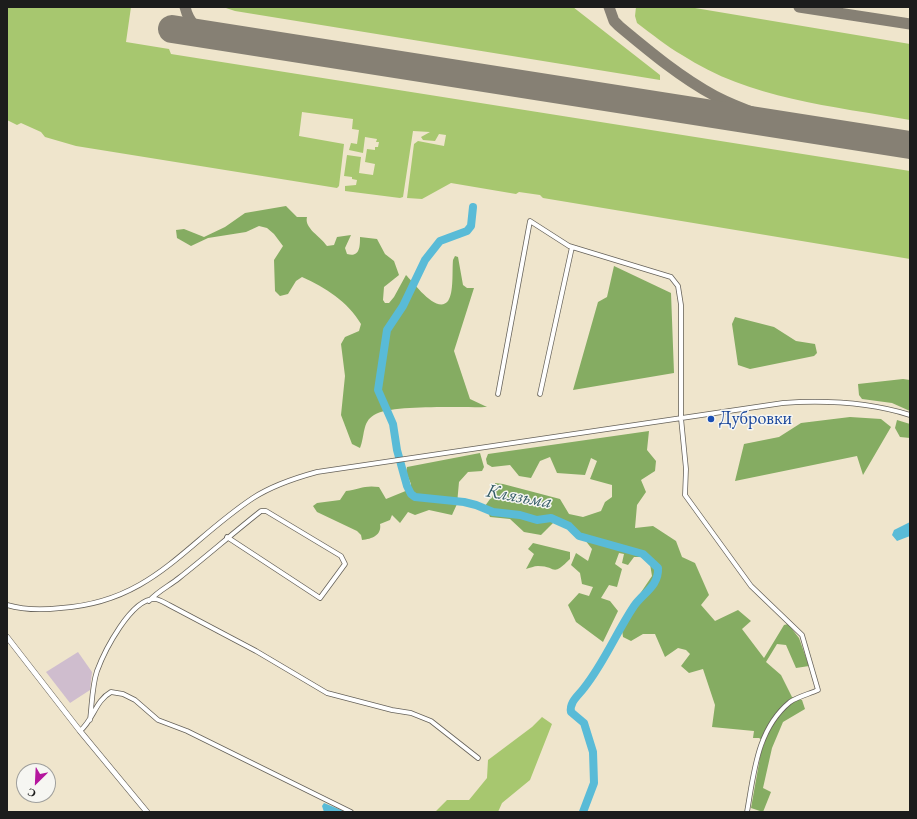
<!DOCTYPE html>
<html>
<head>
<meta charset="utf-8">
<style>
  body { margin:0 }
  #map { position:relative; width:917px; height:819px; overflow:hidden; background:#efe5cc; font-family:"EB Garamond",serif }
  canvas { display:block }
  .frame { position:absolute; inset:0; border:8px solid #1c1c1c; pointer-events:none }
  .north { position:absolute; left:16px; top:763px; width:40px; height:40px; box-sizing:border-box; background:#f6f6f2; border:1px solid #9f9f9c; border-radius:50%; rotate:204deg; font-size:11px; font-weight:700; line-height:16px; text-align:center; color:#1c1c1c }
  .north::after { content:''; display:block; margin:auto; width:14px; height:18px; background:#b5179e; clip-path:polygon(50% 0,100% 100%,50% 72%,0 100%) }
</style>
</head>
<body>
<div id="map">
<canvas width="917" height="819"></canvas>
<div class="frame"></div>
<div class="north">С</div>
</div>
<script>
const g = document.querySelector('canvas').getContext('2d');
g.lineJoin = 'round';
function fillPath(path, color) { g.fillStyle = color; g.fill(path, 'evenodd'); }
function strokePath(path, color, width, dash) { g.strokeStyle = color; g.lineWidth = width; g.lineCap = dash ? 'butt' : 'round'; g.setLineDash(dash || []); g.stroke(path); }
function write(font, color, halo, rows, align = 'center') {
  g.font = font + ' "EB Garamond",serif'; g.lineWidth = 3; g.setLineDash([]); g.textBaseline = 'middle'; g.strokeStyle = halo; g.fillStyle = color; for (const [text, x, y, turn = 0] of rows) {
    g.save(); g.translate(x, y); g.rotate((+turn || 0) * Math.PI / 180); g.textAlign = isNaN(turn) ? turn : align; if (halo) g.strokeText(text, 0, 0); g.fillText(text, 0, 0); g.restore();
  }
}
const industrial = new Path2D(`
  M78,652l14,20 -2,18 -20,13 -24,-31z`);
const green = new Path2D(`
  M7,7h124l-5,35 43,7 2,5 739,117v88l-367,-61 -3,-3 -21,-3 -3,2 -65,-11 -29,16 -15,-1 7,-54 4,-3 26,5 2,-11 -7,-1 -4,7 -12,-1 -2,-3 9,-5 -17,-1 -10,66 -3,1 -55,-7v-5l11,-1 1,-5 -5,-1v-2l-8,-1 3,-21 14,2 -2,16 14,2 2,-11 -10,-2 2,-13 8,1v-3h3l1,-5h-3l1,-3 -12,-2 -2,16 -14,-3 2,-7 6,1 2,-14 -7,-1 1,-10 -51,-7 -3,24 45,8 -5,42 -2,2 -261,-42 -31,-9 -4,-5 -20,-9 -4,2 -10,-5z
  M223,7h350l87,68v5l-425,-69z
  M636,7h53l221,37v76c-77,-14 -161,-21 -228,-65 -16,-9 -30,-21 -45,-32l-2,-7z
  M542,717l10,7 -22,56 -28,23 -4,9h-63l12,-12h22l18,-22 1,-18 44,-33z`);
const forest = new Path2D(`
  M286,206l11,11h10c-3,11 13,19 20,29l7,-1 3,-8 14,-2 -6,13 2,6c13,4 13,-8 13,-17l17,2 8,15 9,7 5,14 -15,12 -1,13 2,3h4l5,-6 12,-22c7,7 31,40 42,26 6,-8 4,-31 5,-41l2,-4 3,1 5,28 4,3h7l-20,63 16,48 17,8c-23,1 -95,-3 -113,8 -12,7 -9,21 -14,33l-8,-4 -11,-29 4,-39 -4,-32 4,-7 14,-6 2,-7c-13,-22 -36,-37 -59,-47l-6,4 -8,13 -8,2 -5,-5 -1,-31 9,-14 -9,-12 -7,-6 -8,-2 -13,6 -38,6 -17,8 -14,-8 -1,-8 8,-1 20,8 21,-10 20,-14z
  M614,266l57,27 3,80 -101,17 25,-88 9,-5z
  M735,317l39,10 22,14 19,3 2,9 -3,3 -64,13 -12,-4 -6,-41z
  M903,379l7,1v31l-18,-8 -30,-4 -3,-4 -1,-11z
  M850,417l31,2 10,8 -28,48 -6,-19 -122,25 9,-37 35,-7 22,-14z
  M897,420l13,4v14l-10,-1 -5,-9z
  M649,431l-2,19 9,11 -1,10 -14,9 5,12 -9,13 -2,23 18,-2 23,15 6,16 13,6 14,32 -8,10 14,16 23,-11 13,11 -9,8 22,29 20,-33 4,-1 11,14 10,28 -13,2 -10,-23 -9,-1 -11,18 15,13 11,22 10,3 3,9 -22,13 -11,26 -9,40 8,4 -8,20 -12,-4 10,-56 4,-10 -6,-4h-6l1,-7 -42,-4 3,-22 -12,-36 -14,4 -8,-7 9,-12 -4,-4 -8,-2 -13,9 -10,-23h-12l-12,7 -8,-4 -2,-15 31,-46 -2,-12 -9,-7h-7l-6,8 -6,-2 2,-9 -5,-1 -4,11 7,5 -5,18 -8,-2 -8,13 9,3 8,10 -15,31 -27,-20 -8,-17 11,-12 10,3 4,-9 -11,-3 -2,-11 -9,-8 5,-12 12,8 4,-12 -14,-18 -24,-9 -13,13 -17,-3 -14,-13 -20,-2 -5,-11 10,-14v-9l8,1 57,15 9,15 14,3 18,-6 4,-9 7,-5v-12l-22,-6 7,-18 -6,-3 -6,17 -28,-2 -7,-16 -10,4 -9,17 -12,-2 -9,-11 -18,2 -5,-3 -1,-5 2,-5z
  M480,453l4,14 -2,4 -14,1 -9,10 -2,22 -5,11 -23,-5 -14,5 -7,-3 -8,11 -8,-8 -2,5 -10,4c2,11 -8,15 -18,16l-1,-5 -4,-4 -40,-19 -4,-6 4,-3 23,-3 6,-9c14,-2 18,-6 33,-4l7,12 22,-9 3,-6 -5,-12 1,-5z
  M533,543l37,9v7c-19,19 -13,7 -32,7 -4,0 -8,2 -12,3l8,-15 -6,-5z`);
const water = new Path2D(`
  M910,522v14l-13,5 -5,-6 2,-5z
  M324,803l22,9h-22l-2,-6z`);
const river = new Path2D(`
  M473,207l-2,19 -4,5 -27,10 -15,19 -22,46 -16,24 -9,60 15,34 4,26 10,36 4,8 4,3 49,5 12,3 17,7 27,3 17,5 14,-2 18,8 10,10 64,18 15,14c1,18 -15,25 -24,38 -18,27 -30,57 -50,82 -5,7 -15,14 -13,24l13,11 9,29 1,31 -11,29`);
const taxiway = new Path2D(`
  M185,7c4,16 12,23 28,28
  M609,7l5,14 5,5c30,25 61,51 96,70 31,16 65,26 98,34
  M799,7l111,17`);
const runway = new Path2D(`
  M172,29l738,116`);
const minor = new Path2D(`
  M498,394l32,-173 39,25 102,31 7,9 3,19v113l5,51 -1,26 66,91 51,49 16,55c-9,4 -21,7 -28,12 -33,27 -36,71 -43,110
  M540,394l32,-147
  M149,601c9,-10 20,-15 30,-23 28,-22 54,-45 82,-67h5l75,45 4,8 -25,34 -93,-61
  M7,605c17,5 37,5 54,3 91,-6 124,-65 192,-110 20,-13 42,-20 64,-26l466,-69c43,-3 85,-1 127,12
  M90,720c2,-16 2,-34 7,-49 7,-19 34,-73 58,-72 4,0 10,4 14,6l87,46 71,42 65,17 19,3 20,8 47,37
  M80,731c14,-12 15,-30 31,-39l12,2 12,6 23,20 29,11 164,81`);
const tertiary = new Path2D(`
  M7,637l73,94 67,81`);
const markers = [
  [711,419,4,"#1a4fb4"]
];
const transitNames = [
  ["Дубровки",719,419]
];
const waterNames = [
  ["Клязьма",519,497,10]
];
fillPath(industrial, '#cfbdce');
fillPath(green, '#a7c76f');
fillPath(forest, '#85ac62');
fillPath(water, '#59bbd7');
strokePath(river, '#59bbd7', 8);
strokePath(taxiway, '#868074', 11);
strokePath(runway, '#868074', 28);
strokePath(minor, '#66625a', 5.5);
strokePath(tertiary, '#66625a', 6);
strokePath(minor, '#fff', 4);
strokePath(tertiary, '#fff', 5);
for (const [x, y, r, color] of markers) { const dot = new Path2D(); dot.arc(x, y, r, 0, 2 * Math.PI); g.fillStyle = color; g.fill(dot); strokePath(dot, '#f6f6f2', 1.5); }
write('18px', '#164399', '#f6f6f2', transitNames, 'left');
write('italic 19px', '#345c67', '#f6f6f2', waterNames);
</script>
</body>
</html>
